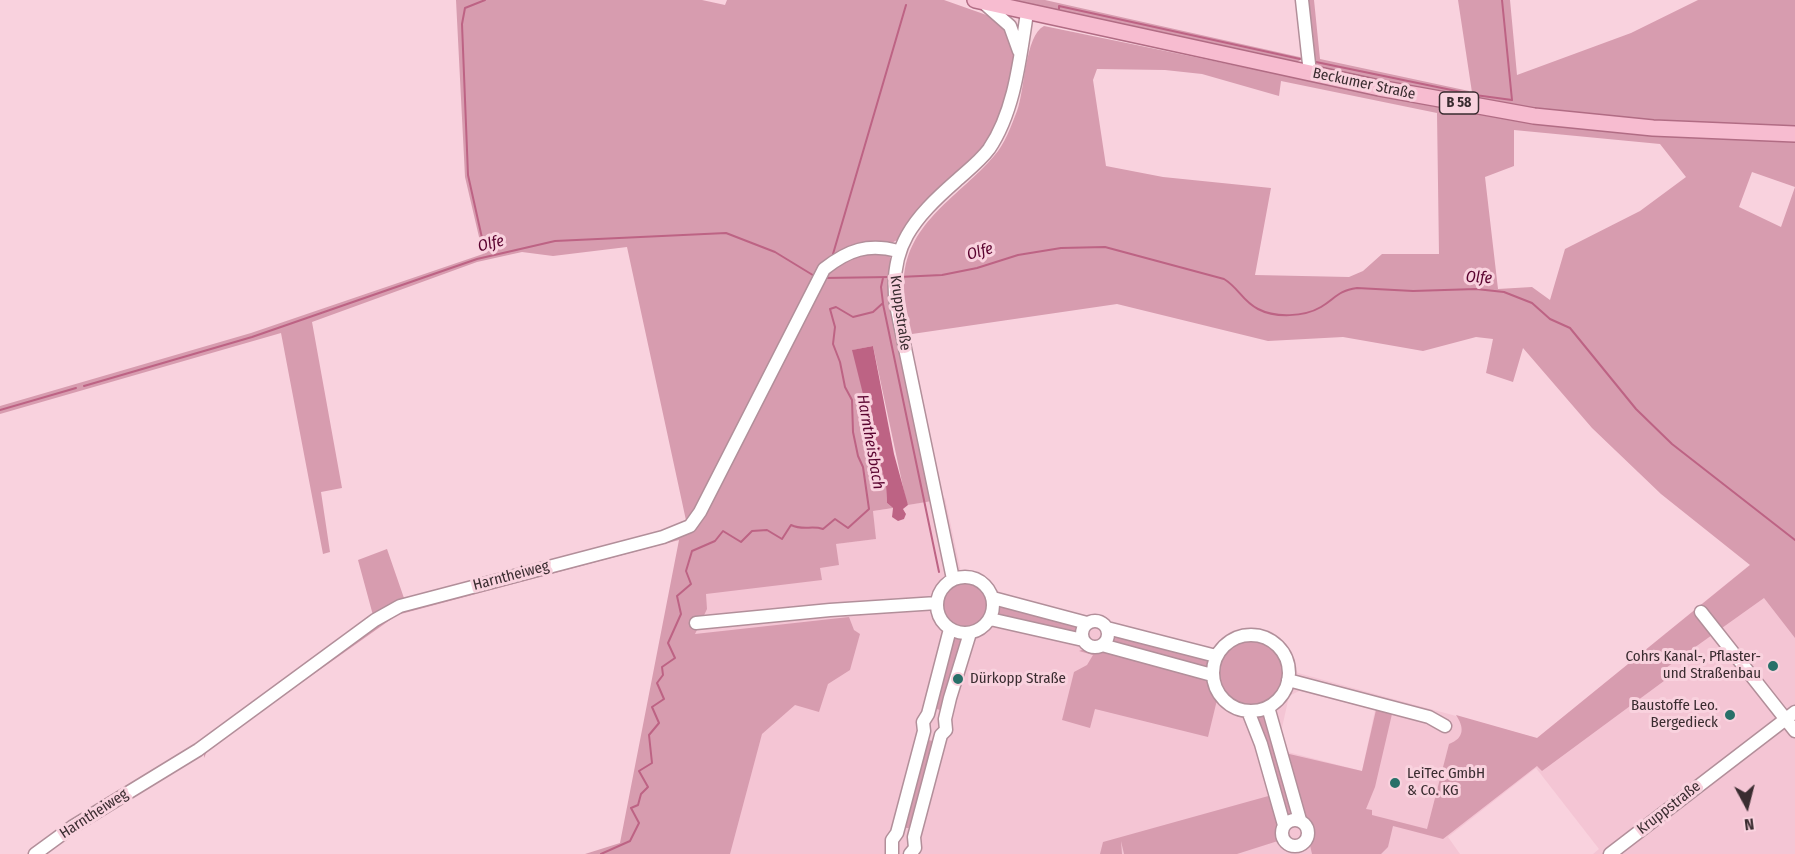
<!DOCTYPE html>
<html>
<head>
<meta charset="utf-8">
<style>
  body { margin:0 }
  #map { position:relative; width:1795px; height:854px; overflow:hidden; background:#f9d2de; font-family:"Fira Sans Condensed",sans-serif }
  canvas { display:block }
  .north { position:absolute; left:1717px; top:776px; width:60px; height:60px; -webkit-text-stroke:4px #f9d2de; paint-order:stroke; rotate:173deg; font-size:16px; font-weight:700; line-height:24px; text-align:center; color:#3a2c30 }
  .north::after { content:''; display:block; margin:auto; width:21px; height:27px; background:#3a2c30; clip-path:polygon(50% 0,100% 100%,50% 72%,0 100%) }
</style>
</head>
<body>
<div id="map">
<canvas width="1795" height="854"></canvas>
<div class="north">N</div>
</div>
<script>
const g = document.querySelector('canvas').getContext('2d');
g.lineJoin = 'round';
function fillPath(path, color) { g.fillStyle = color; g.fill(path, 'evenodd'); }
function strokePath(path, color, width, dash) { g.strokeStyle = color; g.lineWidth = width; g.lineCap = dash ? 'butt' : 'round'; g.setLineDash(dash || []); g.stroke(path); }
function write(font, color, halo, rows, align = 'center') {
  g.font = font + ' "Fira Sans Condensed",sans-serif'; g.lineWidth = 6; g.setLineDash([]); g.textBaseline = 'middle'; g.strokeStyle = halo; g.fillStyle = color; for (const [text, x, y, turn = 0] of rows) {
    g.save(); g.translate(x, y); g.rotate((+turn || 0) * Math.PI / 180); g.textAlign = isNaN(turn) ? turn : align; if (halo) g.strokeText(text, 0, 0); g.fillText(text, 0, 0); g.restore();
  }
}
const built = new Path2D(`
  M945,498l16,74 23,7 22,19 74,19 19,1 12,8 95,24 7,-1 22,-15 11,-3h12l24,13 16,29 239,65 258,-210v326h-202l6,-5 -63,-81 -88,69 12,17h-841l56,-290 200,-25 -2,-28 20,-3 -1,9 12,2 2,-6 -3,-4 5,-4zM1299,691l76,19 -13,61 -78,-20 -4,-14 9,-41z`);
const green = new Path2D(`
  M456,0h246l23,5 2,-5h217l51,18 12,10 7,24 -2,21 -14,49 -14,23 -60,60 -25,34 -11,6 -1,5 4,9 -3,27 4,23 40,192 -24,4 -2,-4 -33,-155 -20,4 33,136 1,17 6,5 -20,3 3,28 -40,5 3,21 -19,3 2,12 -116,14 1,15 -12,25 154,-17 5,13 6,4 -10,36 -22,14 -9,28 -24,-7 -33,29 -32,120h-145l35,-11 59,-303 -282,75 -189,134 -4,9v-8l196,-142 287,-83 -60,-278 -74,9 -31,-4 -45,10 -165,60 30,166 -21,4 9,60 -7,2 -42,-221 -281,81v-8l251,-73 232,-79 -18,-77z
  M1015,0h30l259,58 -9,5z
  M1303,0h11l6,59 149,32 -1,5 -4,1 -146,-29 -5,-5z
  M1458,0h52l7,75 114,-42 67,-33h97v127c-108,-4 -215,-7 -322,-28z
  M1044,26l393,81 96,16 124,12 138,6v497l-31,-40 -101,72 5,8 -126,93 -5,-5 -94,73 -50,-13 -5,21 -7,7h-69l-3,-13 2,-10 -8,-11 -18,-67 77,18 14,-61 16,4 -17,73 -9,22 6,1v5l55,14 22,-85c16,-6 15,-17 7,-29l81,23 213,-173 -89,-71 -69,-66 -69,-80 -10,34 -27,-9 7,-34 -17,-2 -53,14 -80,-14 -75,4 -151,-37 -205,30c-4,-18 -9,-37 -8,-55 3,-57 57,-84 90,-123 11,-12 17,-30 23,-45 8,-21 8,-76 27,-85zM1097,69l68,1 37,4 77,22 2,-15 156,32 2,141h-57l-19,17 -14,6 -94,-2 16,-87 -108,-11 -57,-11 -13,-86zM1514,130l146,14 26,33 -46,34 -75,38 -15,51 -18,-13 -34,2 -13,-112 29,-11zM1752,172l43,15 -14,40 -42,-20z
  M387,549l18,52 -31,18 -16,-59z
  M942 606a23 23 0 1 1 46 0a23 23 0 1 1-46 0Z
  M996,604l84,21 -3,11 -82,-21z
  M1110,633l102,26 -2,11 -102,-26z
  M952,635l11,2 -19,74 -11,-3z
  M1218 674a33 33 0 1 1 66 0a33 33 0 1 1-66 0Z
  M1087,648l13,1 108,30 9,21 -9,37 -113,-28 -5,19 -28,-8 12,-48 13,-7 6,-10 -14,-4z
  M1268,714l28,103 -10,3 -29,-103z
  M925,739l11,3 -26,86h-8z
  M1272,795l10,31 -1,14 -44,14h-113l-3,-13 1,13h-22l3,-12z`);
const water = new Path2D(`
  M873,346l21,108 14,51 -5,4 3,5 -2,5 -6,2 -6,-4 1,-9 -6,-5 -1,-17 -34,-136z`);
const stream = new Path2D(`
  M1059,9v-3l241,53
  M1316,62l150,31
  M1475,95l37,5 -10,-100
  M484,247l-16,-72 -6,-151 3,-16 20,-8
  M833,254l73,-249
  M899,277l43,-2 35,-7 41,-13 43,-7 44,-1 119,32c15,9 18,22 34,30 17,9 46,8 63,-2 15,-9 16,-16 36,-19l56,3 63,-2 28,3 28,11 18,16 20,9 66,81 36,35 123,96
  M824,278l66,-1
  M883,304l56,268
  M84,386l168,-49 225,-78 78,-18 171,-8 49,19 41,25
  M0,410l76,-22
  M601,854l29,-13 9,-18 -8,-15 7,-3 3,-11 7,-7 -9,-16 13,-8 -3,-28 10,-12 -7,-16 12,-8 -7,-16 6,-8 -1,-8 13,-9 -7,-15 13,-29 -4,-18 14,-12 -5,-13 6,-20 23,-10 8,-10 18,11 11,-11 15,-1 15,9 9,-14c13,6 20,0 32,4l12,-10 13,9 21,-19 -6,-42 -5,-11 -5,-24 -1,-32 -7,-13 -5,-25 -7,-18 2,-17 -5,-18 6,-2 17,10 20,-5 10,-9 -2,-16 2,-9`);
const minor = new Path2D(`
  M1302,0l8,73
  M985,4l25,22 9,25
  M937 605a28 28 0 1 1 56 0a28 28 0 1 1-56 0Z
  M953,579l-57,-274c-8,-58 18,-87 60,-124 11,-10 24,-20 33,-32 26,-38 31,-92 38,-136
  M993,598l94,25
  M1701,612l94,119
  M990,619l93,21
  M1082 634a13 13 0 1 1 26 0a13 13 0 1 1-26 0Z
  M696,623l134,-13 107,-7
  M1107,628l109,28
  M1213 673a38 38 0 1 1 76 0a38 38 0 1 1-76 0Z
  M1102,645l110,30
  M1288,680l141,37 16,9
  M1268,707l32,113
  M1248,711l13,33 23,81
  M1282 833a13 13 0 1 1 26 0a13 13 0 1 1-26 0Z
  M35,854l37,-27 126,-77 177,-130 25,-14 263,-69 27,-11 10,-14 124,-243c24,-19 44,-26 74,-18
  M892,854v-14l5,-7 27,-102 -1,-9 5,-8 22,-85
  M910,854l5,-6 -1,-11 27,-102 5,-5 -1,-11 5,-21 20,-65
  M1610,854l185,-142`);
const major = new Path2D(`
  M975,0l404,88 155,28 119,12 142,6`);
const markers = [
  [1773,666,6,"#287069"],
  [958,679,6,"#287069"],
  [1730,715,6,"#287069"],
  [1395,783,6,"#287069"]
];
const shields = [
  [1459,103,39]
];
const shieldNames = [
  ["B 58",1459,103]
];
const streetNames = [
  ["Beckumer Straße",1364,84,12],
  ["Kruppstraße",900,313,82],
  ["Harntheiweg",511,576,-15],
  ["Kruppstraße",1669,808,-38],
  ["Harntheiweg",94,814,-33]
];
const poiNames = [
  ["Cohrs Kanal-, Pflaster-",1761,657],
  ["und Straßenbau",1761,674],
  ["Dürkopp Straße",970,679,"left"],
  ["Baustoffe Leo.",1718,706],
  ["Bergedieck",1718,723],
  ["LeiTec GmbH",1407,774,"left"],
  ["& Co. KG",1407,791,"left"]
];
const waterNames = [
  ["Olfe",491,244,-14],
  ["Olfe",980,252,-15],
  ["Olfe",1479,278,3],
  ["Harntheisbach",870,442,80]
];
fillPath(built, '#f4c5d4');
fillPath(green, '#d79caf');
fillPath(water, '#bd6384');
strokePath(stream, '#bd6384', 2);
strokePath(minor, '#b28f9a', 15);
strokePath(major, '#b16c84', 18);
strokePath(minor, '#fff', 12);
strokePath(major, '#f7bcd0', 15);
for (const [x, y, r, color] of markers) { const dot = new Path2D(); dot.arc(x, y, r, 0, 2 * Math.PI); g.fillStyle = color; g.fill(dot); strokePath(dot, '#f9d2de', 2); }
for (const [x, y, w] of shields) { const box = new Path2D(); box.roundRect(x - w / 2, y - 11, w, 22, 4.5); g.fillStyle = '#f9d2de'; g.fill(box); strokePath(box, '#3a2c30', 1.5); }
write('bold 14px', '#3a2c30', null, shieldNames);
write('15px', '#3a2c30', '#f9d2de', streetNames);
write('15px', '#3a2c30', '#f9d2de', poiNames, 'right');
write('italic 16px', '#5a032f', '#f9d2de', waterNames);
</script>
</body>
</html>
